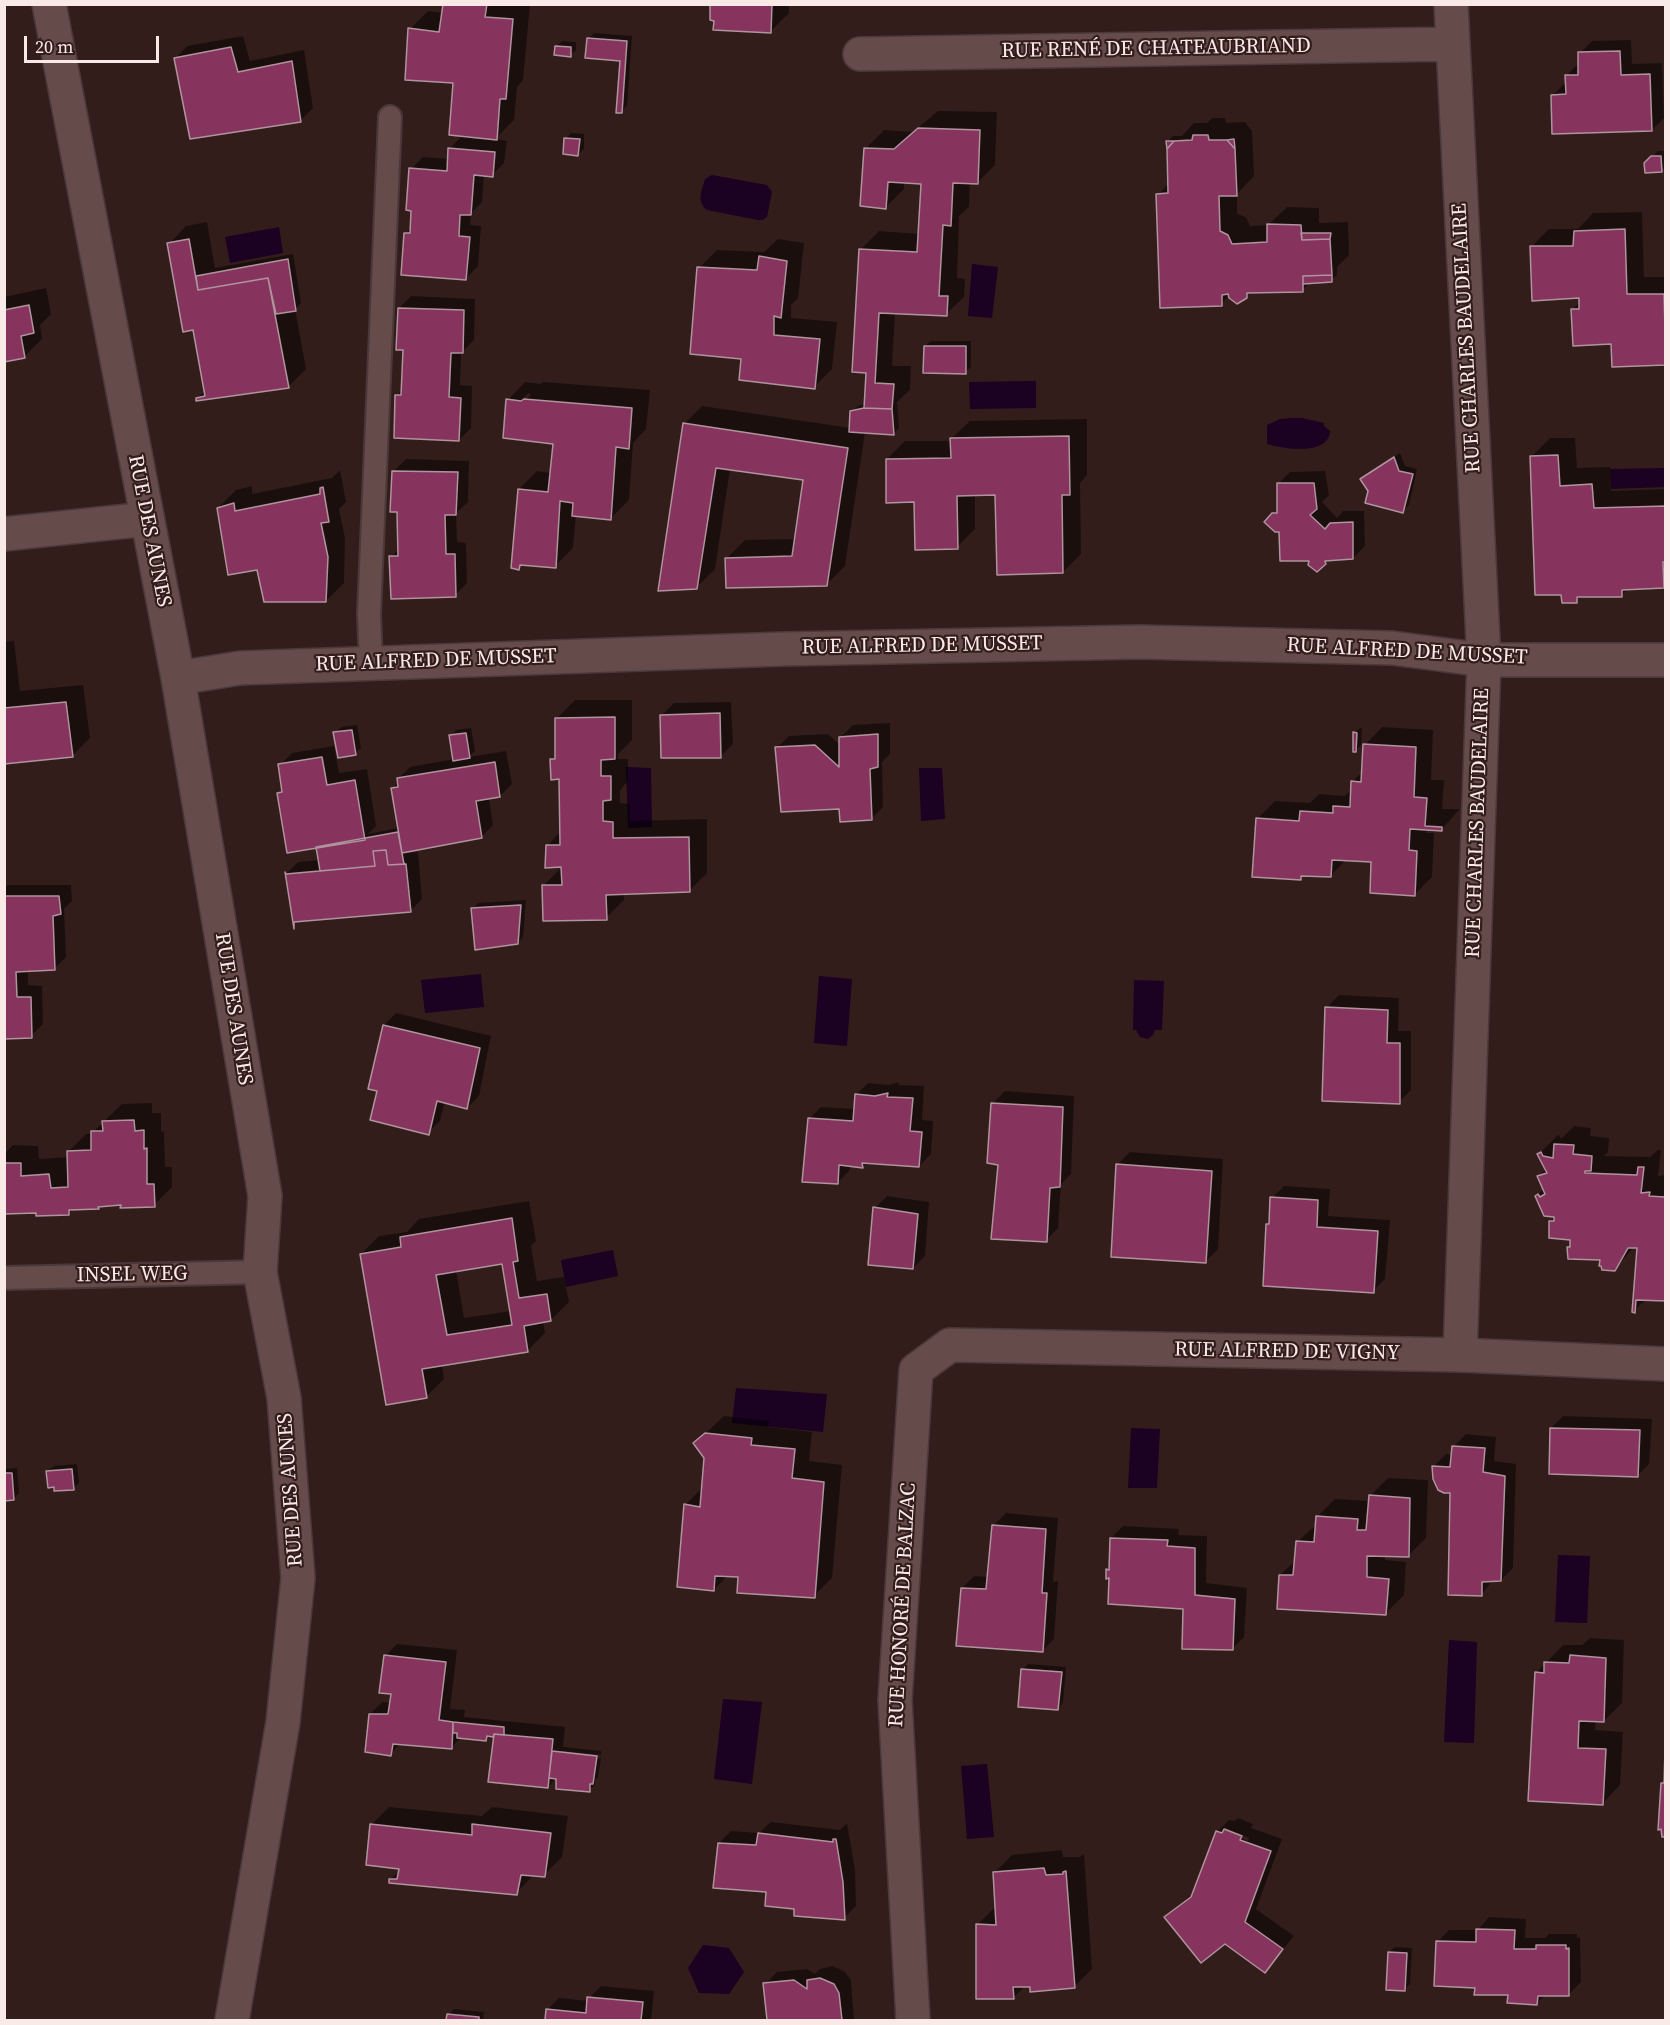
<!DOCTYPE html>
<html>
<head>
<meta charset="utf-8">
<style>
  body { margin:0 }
  #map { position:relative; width:1670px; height:2025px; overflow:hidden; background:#331d1b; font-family:"Source Serif 4",serif }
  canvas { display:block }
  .frame { position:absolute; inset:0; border:6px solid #f9e9e7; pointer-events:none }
  .scale { position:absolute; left:24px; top:36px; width:135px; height:27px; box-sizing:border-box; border:3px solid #f9e9e7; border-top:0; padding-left:8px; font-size:18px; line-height:21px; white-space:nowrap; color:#f9e9e7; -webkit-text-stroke:4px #331d1b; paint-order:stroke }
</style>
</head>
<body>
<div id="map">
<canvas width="1670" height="2025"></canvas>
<div class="frame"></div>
<div class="scale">20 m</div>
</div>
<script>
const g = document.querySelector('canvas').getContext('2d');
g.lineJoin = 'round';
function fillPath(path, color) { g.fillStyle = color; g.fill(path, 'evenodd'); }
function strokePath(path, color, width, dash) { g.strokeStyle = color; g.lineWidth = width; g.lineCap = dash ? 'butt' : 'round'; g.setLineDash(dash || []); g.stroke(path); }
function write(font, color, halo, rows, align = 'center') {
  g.font = font + ' "Source Serif 4",serif'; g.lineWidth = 4.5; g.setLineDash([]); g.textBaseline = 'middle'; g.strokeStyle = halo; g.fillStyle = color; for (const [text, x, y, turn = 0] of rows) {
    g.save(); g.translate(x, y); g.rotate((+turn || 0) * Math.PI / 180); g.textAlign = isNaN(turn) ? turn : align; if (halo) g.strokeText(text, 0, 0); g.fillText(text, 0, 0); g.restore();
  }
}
const water = new Path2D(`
  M712,175l55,10 5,7 -5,25 -5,3h-4l-51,-10c-11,-8 -5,-20 -2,-31z
  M279,227l4,26 -53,10 -5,-26z
  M972,264l26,3 -6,51 -24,-2z
  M1036,381v27l-66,1 -1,-27z
  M1292,418h10l22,5v3l6,5c-1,25 -46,18 -63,13v-19l13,-6z
  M1665,468v19l-54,2 -1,-20z
  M626,767l25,1 1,59 -24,1z
  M919,768h23l3,51 -24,2z
  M481,974l3,33 -59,6 -4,-33z
  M819,976l33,3 -5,67 -33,-3z
  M1134,980l30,1 -2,49h-7l-2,5 -5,4 -8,-2 -4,-7h-3z
  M613,1250l5,26 -52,11 -5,-27z
  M736,1388l91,6 -4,38 -91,-9z
  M1131,1428l29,1 -3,59h-29z
  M1558,1555l32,1 -3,67 -32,-1z
  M1449,1640l28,2 -3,101 -30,-1z
  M723,1699l39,3 -10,82 -38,-5z
  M987,1764l7,73 -27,2 -6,-73z
  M703,1945l26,3 15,24 -15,22 -30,-1 -11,-25z`);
const shadow = new Path2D(`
  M444,4h86l-7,76 -6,7 -3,33 -19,19 12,2 -3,22 -12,12h-8l-2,27 -11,11 -1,12 11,1 -3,40 -12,12 -60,-45 6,-6 -1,-58 12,-12 26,2 1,-11 13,-13 -8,-53 -45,-53 18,-18 15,2z
  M712,4h77v9l-18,18z
  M594,33l38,3 -5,70 -6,5v-52l-33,-20z
  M243,36l7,25 54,-11 9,58 -12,12 -125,-62 11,-12z
  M1631,40l1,24 30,-1 2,55 -12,12 -99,-35 12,-12h2v-8l13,-13v-9l12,-12z
  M562,41l14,1v8l-6,5 -14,-8z
  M938,111l59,1 -2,53 -18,18 -7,-1 -1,25 -10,9 -2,62 8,1 -1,18 -18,17 -51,-2 -3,54h19l-1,24 -13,12 2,26 -5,6 -29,-2 -20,134 -18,18 -100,-26 18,-18 51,-1 8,-60 -74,-10 -15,100 -18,18 -13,-163 18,-18 149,22 1,-17 6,-5 8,-2 2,-32 -7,-123 18,-18 40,3 3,-51 -18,-1v7l-18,18 -20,-59 18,-18 29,2z
  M1212,118h13l1,5 19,-1 7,9 2,45 -17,18v20l9,3 4,9 18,-1 19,-18 32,1v15l29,-1 1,33 -12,12v8l-6,5 -20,2 -9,8 -52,2 -4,5 -17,-1 -8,8 -63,-109 11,-12 -1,-42 5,-5h9l12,-13h13z
  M571,133l13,1v15l-6,5 -12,-15z
  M1658,151h8v15l-5,5 -15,-7z
  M1642,212l2,65h22v86l-53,-20 -40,-34 8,-8v-4l-50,-50 18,-18h29l15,-16z
  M207,222l8,46 78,-14 8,49 -6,6 11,60 -18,18 -91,11 8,-7 -11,-63 -25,-84 17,-18z
  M778,239l26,4 -6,55 -7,7v13l46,4 -5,47 -18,18 -115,-119 18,-18 47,2z
  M46,288l5,26 -11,11 2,14 -18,18 -20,3v-63z
  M411,296l64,3 -1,41 -13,13 -1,32 12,1 -1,42 -12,12 -63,-44 7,-7 1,-40 -5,-41z
  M931,341h40v26l-6,5 -40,-26z
  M525,382l15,2 3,-2 107,8 -4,39 -13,14 -4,57 -18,18 -35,-4 -3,34 -18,18 -32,-2 -5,4 1,-79 18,-18 14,2 3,-30 -46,-43zM529,393l2,2 -9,7v-3z
  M1087,419v56l-7,8 1,71 -18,18 -66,-78h-22v35l-18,18 -41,-46 -29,-42 18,-18h47v-3l18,-17z
  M1550,438h25l2,30 33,-1 1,24 55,-2v95l-3,2 -34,2 -8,8h-40l-5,5 -44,-145z
  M1400,453l5,13 12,3 -8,36 -6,6 -33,-20 -9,-12z
  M406,459l63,2 -1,41 -12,11 1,29 9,1 1,40 -12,12 -64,-38 8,-8 -1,-38 -4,-40z
  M340,470l6,32 -7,7 6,29 -1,45 -18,18 -68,-33 -40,-60 18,-18 16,-4v8l80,-16z
  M1325,471l4,24 -7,7 15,16 6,-7h21l1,35 -12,12 -25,1 -11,11 -7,-10 -30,-30 -14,-8 12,-13v-25l12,-12z
  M14,641l6,50 63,-6 7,53 -18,18 -68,6v-120z
  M575,700h57v40l-14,14v5h10v22l-8,9v13l10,1v17l77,-2v54l-18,18 -65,2v7l-18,18 -63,-32 20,-20 -16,-20 14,-15 -1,-53 -8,-18 5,-5v-37z
  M731,702l2,42 -12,12 -59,-41 12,-12z
  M890,723v31l-8,8 1,45 -12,12 -30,-11 -64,-60 12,-12 39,-2 13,12v-9l12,-12z
  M357,725l4,23 -6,5 -20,-20 6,-6z
  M1382,727l51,3 -2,50h13l-2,29h18l-18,20h-15l-1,4h8l-2,44 -18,18 -41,-34 -26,-2 -16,16h-27l-3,3 -44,-59 18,-18 35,2 9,-9 26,2 7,-7v-7l11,-11 2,-26z
  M471,728l4,23 -6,6 37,-6 6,33 -12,12 -11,2 4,27 -12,12 -74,13 1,3 10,-1 4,47 -12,12 -124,-37 12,-12 22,-2 -3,-14 -39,-52 5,-5 -3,-24 12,-12 42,-7 5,27 28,-4 9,57 -8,8 31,-6 -6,-40 6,-6 -1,-3 12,-12 44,-8 -3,-23 5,-6zM398,831h1l3,15h-2z
  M1360,728h2l-1,17 -5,5 -1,-17z
  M8,885h63l1,16 -8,8 2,48 -12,12 -26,1v15l14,1 1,38 -12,12 -27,2v-149z
  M526,900l-3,37 -6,6 -44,-34 5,-6z
  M1339,995l60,3 -1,33h13v59l-12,12 -72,-95z
  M396,1013l95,23 -12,60 -12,12 -22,-7 -5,20 -12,12 -49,-43 -9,-2 14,-63z
  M899,1082l-1,3 26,1 -2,34 11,1 -2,33 -12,12 -52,-4 -4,4 -13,-1 -1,6 -12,12 -28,-64 12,-12 34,2 1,-14 12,-12 20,2z
  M1005,1091l69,5 -3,78 -10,10 -3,44 -12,12 -46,-77 -7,-60z
  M152,1103v10h9v19l3,-1 1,36h7v20l-18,18 -31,-2 -22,2 -3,3h-24l-5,6 -32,-2 -33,1v-59l9,-9 25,1 1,13 30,-2 -1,-5 18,-18 6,-1 30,-29z
  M1574,1126l17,2 -1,8 19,2 -1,14 -4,4 46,1 8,-7h3l-3,26 8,-1v125l-20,-1 -12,12 4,-64 -3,-1 -21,24 -12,-11 -34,-11 4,-4 -1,-6 -21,-17 7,-6 -21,-19 8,-7 -5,-13 8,-8 -8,-14 18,-18 2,-1 2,4z
  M1130,1152l93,7 -5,90 -12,12 -88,-97z
  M1284,1186l46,3 -2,27 62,4 -5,59 -12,12 -106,-66 4,-4 1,-23z
  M887,1196l42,6 -4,54 -12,12 -38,-60z
  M529,1201l7,40 -5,5 6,35 27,-4 5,25 -18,18 -8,1 2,12 -18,18 -85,14 2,14 -18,18 -65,-143 18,-18 28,-4 12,-13zM503,1262l8,49 -47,7 -8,-48z
  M724,1416l45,5 -1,6 44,5 -3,29 33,4 -10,113 -18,18 -75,-20 -11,-1 -14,15 -29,-85 18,-18 2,-30 -10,-14z
  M1563,1416l89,3 -3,45 -12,12 -86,-48z
  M1466,1434l30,3 -2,24 22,3 -3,104 -12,12h-8l-11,14 -30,-103 -18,-25 12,-12 7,1 1,-9z
  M77,1464l2,19 -6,6 -25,-18 6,-5z
  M17,1468l2,25 -5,6h-10v-30z
  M1388,1478l40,2 -2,58 -18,18 -23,-1v5l21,2 -2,33 -18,18 -106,-38 16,-15 1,-18 20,-18v-7l18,-18 35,2v-5z
  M1006,1513l52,5 -5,64 5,-1 -4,58 -12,12 -80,-63 12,-12 15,1 5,-52z
  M1123,1526l56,3 -1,6 29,1 -1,47 41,5 -3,49 -12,12 -48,-42 -73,-31 -3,1 -1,-8 4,-3v-28z
  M1590,1638l34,2 -2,63 -18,18 -8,-1 -1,10 28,2 -3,53 -17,18 -67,-130 27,-28h19z
  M397,1644l60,6 -7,59 15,1 -1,7 101,10 -2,20 38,4v4l-39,-4v3l39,4 -3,19 -3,3v5l-6,5 -31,-14 -10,11 -53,-54 -9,7 -25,-3 -10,11 -50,-5 -11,11 -20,-40 12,-12 9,1 2,-10 -8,-37z
  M1028,1664l38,3 -3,36 -5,5 -36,-38z
  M389,1807l93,9 10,-9 76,9 -6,41 -18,18 -9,-1 -19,19 -126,-13 10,-10 -29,-45z
  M1238,1818l15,6 -2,4 31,11 -26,70 38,27 -29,35 -40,-29 -59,-25 28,-24 23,-61 12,-12 5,1zM1225,1828l24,10 -1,3 -26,-11z
  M771,1822l69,8 7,-7 8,47 1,36 -12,12 -76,-27 -49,-48 12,-12 28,2z
  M1062,1850l1,7h17l4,-3 8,115 -18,18 -48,-2 -13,13 -36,-73 18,-18 -1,-34 18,-18z
  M1489,1917l37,2 -1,19h20l4,-4h28v4l3,-1 1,45 -12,12 -24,1 -8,8 -27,-10 -34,-7 -39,-44 12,-12h29z
  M1395,1947l17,1 -2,36 -6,5 -15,-37z
  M833,1966l12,6 6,8 3,40h-86l-3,-36 12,-12 30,-3 8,5 5,-5z
  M601,1986l53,5 -3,29h-104v-10l12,-12 30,3v-3z
  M454,2009l30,3 -1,8h-36l1,-5z`);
const building = new Path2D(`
  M443,4h44l-2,13 28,2 -7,80h-6l-3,41 -48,-5 4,-52 -48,-3 3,-52 31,4z
  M710,4h62l-1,29 -58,-3 1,-9 -4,-1z
  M587,38l40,3 -5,72h-6l4,-52 -35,-3z
  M555,46l16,1v10l-17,-2z
  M231,47l7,25 54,-11 9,61 -111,17 -16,-81z
  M1620,51l1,24 29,-1 2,57 -100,3 -1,-39 15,-1 -1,-19h13v-23z
  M918,128l62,2 -2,54 -25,-1 -2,43 -8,-1 -4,71h9l-1,20 -68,-3 -4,70 19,1 -2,25 -28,-1 2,-35 -14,-1 7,-123 58,3 4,-68 -33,-2 -2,27 -26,-3 4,-58 30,1z
  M1193,135h15l1,5h18l8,9 2,47h-18l1,35 8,4 4,9 35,-2v-18l34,1 1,15 28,-1 2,36 -29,1v16l-56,1v5l-10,6 -8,-6 -1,-4 -6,1v11l-62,2 -4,-114 12,-1 -1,-44 7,-8 18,-1z
  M564,138l16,1 -2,17 -15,-2z
  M1234,139l1,10 -8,-9z
  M1166,141h8l-7,8z
  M448,148l47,4 -2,25 -19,-2 -3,40h-11l-1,21 11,1 -4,43 -65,-5 3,-42h6l1,-22 -5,-1 3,-42 38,3z
  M1651,156h10l1,16 -17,1 -1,-10z
  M1625,229l2,65h37l2,71 -54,2 -1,-23 -38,2 -2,-37h8v-11l-47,3 -2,-55h43l1,-15z
  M1301,233h30l-1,6 -28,1z
  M189,239l9,51 70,-12 21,110 -93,13v-3l9,-2 -12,-66 -10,2 -16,-89z
  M759,256l28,5 -6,57 -7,-2v19l46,4 -5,50 -76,-9 2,-21 -51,-5 7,-87 60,3z
  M288,259l8,52 -20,3 -8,-36 -70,12 -2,-14z
  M1332,275v7l-29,2v-8z
  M29,305l5,28 -13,3 4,22 -21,4v-52z
  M398,308l66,2 -1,43h-12l-2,44 12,1 -2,43 -65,-3 1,-43h6l2,-45h-7z
  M924,346h42v28l-43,-1z
  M506,399l15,2 3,-2 108,9 -3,41 -13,-2 -5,73 -39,-4 1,-13 -13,-2 -4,67 -36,-3 -1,5 -8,-2 7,-79 30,3 5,-48 -50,-6z
  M864,408l28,1 2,26 -45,-3 1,-21z
  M683,423l165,25 -21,138 -101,2 -1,-30 67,-2 11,-76 -87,-12 -19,121 -39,2z
  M1069,436l1,59h-8l1,78 -66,2 -2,-80 -38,1 1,53 -43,1 -1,-48 -28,1v-44l65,-1 -1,-20z
  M1558,455l2,31 32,-2 2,24 72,-2v56h-3l1,26 -42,2v7h-45v6h-15l-1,-8h-26l-5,-139z
  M1394,457l5,14 14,3 -10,39 -38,-10 3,-12 -8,-12z
  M392,471l66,1 -2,43h-11l1,39h9l1,43 -65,2 -2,-43h9l-1,-44h-7z
  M1277,483h37l3,26 -7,6 15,14 5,-6 23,-1v37l-28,2 1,3 -9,8 -9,-7 1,-4h-29l-1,-29h-4l-11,-10 8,-9h5z
  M323,487l6,35 -8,1 7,34 -2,45h-62l-7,-32 -29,5 -11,-67 17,-5 1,8 85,-17v-6z
  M66,702l7,55 -69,7v-56z
  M720,713l1,45h-60l-1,-43z
  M615,717v42l-14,1v16h10v24l-8,1v20l10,1v16l76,-1 1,55 -84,3 1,25 -64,1 -1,-36h20l-1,-18 -16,1 1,-23h14l-1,-66 -8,1 -1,-21h5v-41z
  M352,730l4,25 -18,3 -5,-26z
  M1353,732l4,1 -1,19h-3z
  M466,733l4,25 -17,3 -4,-26z
  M878,734v33l-8,2 2,51 -32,2 -1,-13 -58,3 -6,-65 40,-2 24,22v-30z
  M1363,744l53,3 -2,50 13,1 -2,28 17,1v4l-32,-2 -1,21 8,1 -2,45 -45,-3 1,-31 -39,-2 -1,17 -30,-1v4l-49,-3 4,-59 43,3 1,-10 33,2v-7l17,1 1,-26 10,1z
  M322,757l5,28 28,-5 10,60 -78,13 -10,-60 5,-1 -4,-28z
  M495,762l5,35 -24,4 6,37 -80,15 -11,-65 7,-1 -1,-9z
  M398,832l6,32 -16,1 -2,-15 -13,1 2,15 -55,5 -4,-24z
  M386,850l2,15 18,-1 5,48 -117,10v7l-9,-57 1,2 89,-8 -2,-15z
  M4,896h55l2,18 -8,2 2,54 -39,2 1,25h14l1,41 -28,1z
  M521,905l-3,39 -43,6 -4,-42z
  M1325,1007l63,3 -1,33h13v61l-78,-3z
  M383,1025l97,23 -13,61 -30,-8 -8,34 -59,-15 7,-29 -9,-2z
  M888,1093l-1,4 26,1 -3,33 12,1 -3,35 -57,-4 1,5 -24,-3 -1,19 -36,-2 6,-64 45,3 2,-27 20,2z
  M991,1103l72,4 -3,80 -10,1 -3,54 -56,-3 7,-74 -11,-2z
  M134,1120l1,11 9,-1v19l3,-1v36h7l1,23 -35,1 1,-3 -23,2 1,2 -30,1v5l-33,1v-3l-32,1v-51h17v13l28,-2 2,14 17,-1 -1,-36 24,-1v-19h12l-1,-10z
  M1554,1144l20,1 -1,9 19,2 -1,15h-6v2l52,2 1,-8h6l-3,26 9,-1 -1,4 15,1 2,-4v108l-30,-1 -1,13 -3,-1 5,-64h-9l-13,23 -13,-1 -1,-4h-2l1,-6 -32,-1 -1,-12h3v-7l-21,-2v-17h5v-4l-10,-1 -9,-20 3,-2 2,3 5,-3 -8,-18 10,-3 -10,-19 4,-2 2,4 10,2z
  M1116,1164l96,7 -6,92 -95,-6z
  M1270,1197l48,3 -1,27 61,4 -4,62 -111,-7 3,-62h3z
  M873,1207l45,7 -5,55 -45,-4z
  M512,1218l6,43 -5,1 6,36 28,-4 4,27 -27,5 4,26 -106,17 5,29 -41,7 -26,-151 41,-7 -1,-10zM502,1264l10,61 -65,10 -11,-60z
  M1550,1428l90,2 -2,47 -89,-3z
  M705,1433l47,5 -1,7 44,4 -3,29 32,4 -9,116 -78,-5 1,-16 -23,-1 -1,15 -37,-4 7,-83 16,3 4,-49 -11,-15z
  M1452,1446l33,2 -2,24 22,4 -4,105 -19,1v14l-34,-1 2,-102h-6l-6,-3 -5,-11 -1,-13 18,1z
  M72,1469l2,21 -20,1v-4l-6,1 -2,-17z
  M4,1473h8l2,27 -10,1z
  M1369,1495l41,3 -1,59 -42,-1v21l22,2 -3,36 -109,-6 2,-34h14l3,-34 18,1 2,-26 42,3 -1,11h9z
  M992,1525l54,4 -4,64h5l-4,59 -87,-6 5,-58 25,1z
  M1110,1538l58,2 -1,6 28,2v47l40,4 -2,51 -51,-1 1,-40 -75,-5 1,-26 -3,1v-10l3,1z
  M384,1655l62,7 -7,58 14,2 -1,27 -59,-5 -2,12 -26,-4 4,-38h19l3,-20 -12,-1z
  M1570,1655l36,3 -2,64 -25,-1 -1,27 28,1 -3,56 -75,-4 7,-129 9,1v-11l25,1z
  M1021,1669l41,3 -4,38 -40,-3z
  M453,1722l51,5v8l-10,-1 -1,3 -6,-1 -1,5 -29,-3v-5h-4z
  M494,1734l59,5 -5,49 -60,-6z
  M1665,1750h1v87h-4l-1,-8 -3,1 3,-47h3z
  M552,1751l45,5 -4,28h-3v8l-34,-3v-10l-7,-1z
  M370,1824l102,11v-11l79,9 -6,44 -24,-2 -4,20 -128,-12v-4h8l2,-10 -33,-4z
  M1224,1829l18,7 -2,4 31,11 -26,71 38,27 -18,24 -40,-29 -24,19 -37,-46 27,-20 25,-66 6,2z
  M758,1833l75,9v-3h3l7,43 2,38 -51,-4v-7l-29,-3 1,-14 -53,-4 5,-45 38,2z
  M1044,1868l2,7 17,-1v-2l3,-1 9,117 -45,4v-5h-17l1,12h-38v-75l20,1 -3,-53z
  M1476,1929l39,1 -1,19h22v-4h30v4l3,-1v48h-31l-1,9 -30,-2 1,-8h-34l1,-7 -41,-2 2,-45 40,1z
  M1388,1952l19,1 -2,38 -19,-1z
  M820,1978l14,6 5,9 3,27h-75l-4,-37 31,-3 13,9v-9z
  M587,1997l56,5 -2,18h-96l1,-11 40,4z
  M447,2014l32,3v3h-33z`);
const service = new Path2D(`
  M371,664l-2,-50 21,-497
  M4,1278l256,-6`);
const minor = new Path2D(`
  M49,4l129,674 87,518 -5,76 24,126 14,180 -15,144 -51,298
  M1451,4l33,656 -24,695
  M860,54l592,-10
  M4,534l143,-15
  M178,678l62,-10 544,-19 355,-7 253,6 92,12h182
  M913,2020l-18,-320 21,-330 34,-25 510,10 206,9`);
const streetNames = [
  ["RUE RENÉ DE CHATEAUBRIAND",1156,49,-1],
  ["RUE CHARLES BAUDELAIRE",1467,338,-93],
  ["RUE DES AUNES",149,531,79],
  ["RUE ALFRED DE MUSSET",922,646,-1],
  ["RUE ALFRED DE MUSSET",1407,652,3],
  ["RUE ALFRED DE MUSSET",436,661,-2],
  ["RUE CHARLES BAUDELAIRE",1478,823,-88],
  ["RUE DES AUNES",233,1009,81],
  ["INSEL WEG",132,1275,-1],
  ["RUE ALFRED DE VIGNY",1287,1352,1],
  ["RUE DES AUNES",291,1490,-94],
  ["RUE HONORÉ DE BALZAC",903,1605,-87]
];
fillPath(water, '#1b0122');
fillPath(shadow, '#0007');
fillPath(building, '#86335d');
strokePath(building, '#af949e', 1.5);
strokePath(service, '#4b3838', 26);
strokePath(minor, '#4b3838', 36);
strokePath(service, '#654b49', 22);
strokePath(minor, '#654b49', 33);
write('21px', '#f9e9e7', '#331d1b', streetNames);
</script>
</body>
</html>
